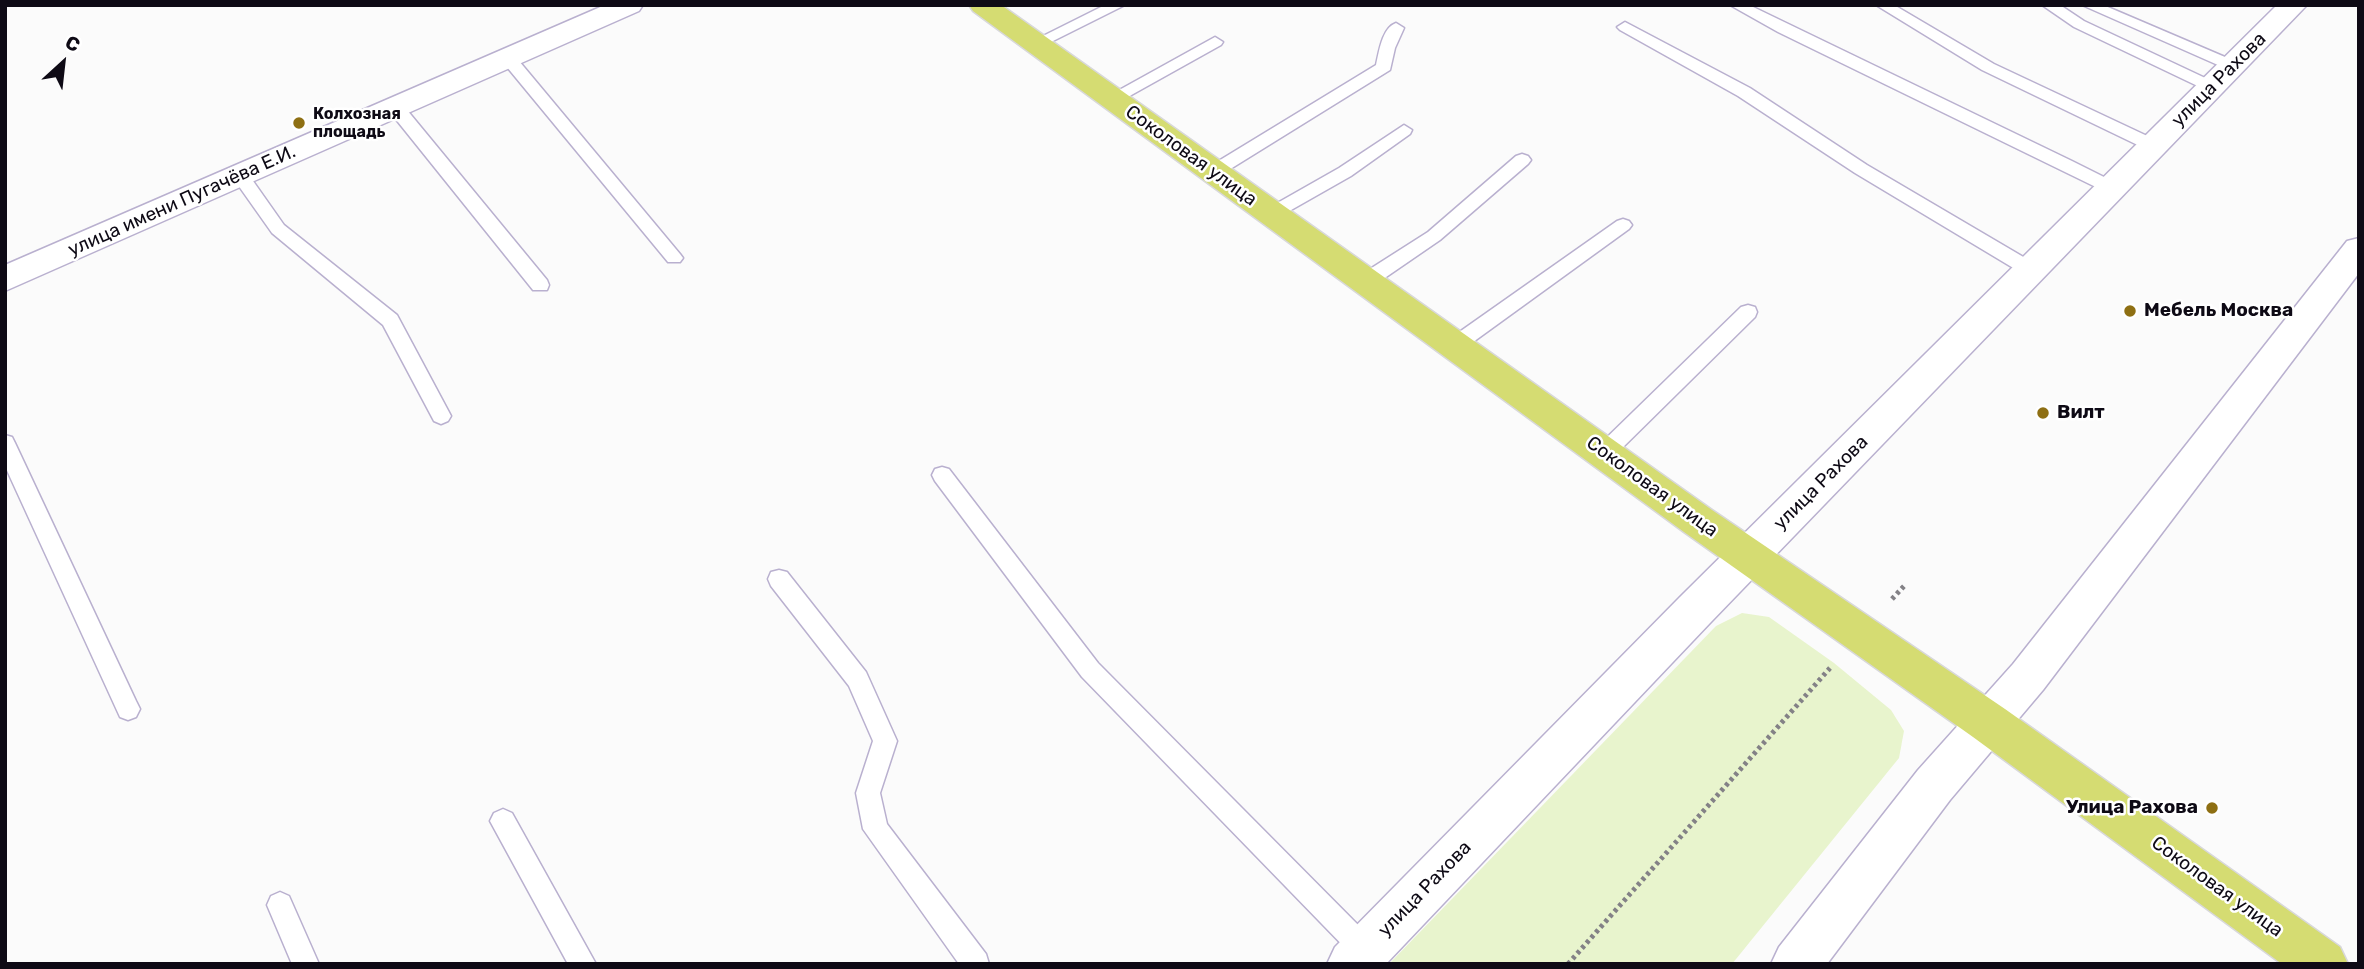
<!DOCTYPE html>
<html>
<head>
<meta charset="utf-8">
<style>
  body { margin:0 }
  #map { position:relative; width:2364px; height:969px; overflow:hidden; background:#fbfbfb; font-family:Rubik,sans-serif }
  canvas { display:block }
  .frame { position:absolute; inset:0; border:7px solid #0e0a15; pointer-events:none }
  .north { position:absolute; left:28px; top:28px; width:70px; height:70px; -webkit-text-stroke:5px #fff; paint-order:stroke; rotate:27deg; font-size:19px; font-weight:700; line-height:28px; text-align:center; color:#0e0a15 }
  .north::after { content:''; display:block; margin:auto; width:24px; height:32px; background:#0e0a15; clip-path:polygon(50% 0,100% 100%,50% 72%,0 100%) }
</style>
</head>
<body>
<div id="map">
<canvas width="2364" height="969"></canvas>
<div class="frame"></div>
<div class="north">С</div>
</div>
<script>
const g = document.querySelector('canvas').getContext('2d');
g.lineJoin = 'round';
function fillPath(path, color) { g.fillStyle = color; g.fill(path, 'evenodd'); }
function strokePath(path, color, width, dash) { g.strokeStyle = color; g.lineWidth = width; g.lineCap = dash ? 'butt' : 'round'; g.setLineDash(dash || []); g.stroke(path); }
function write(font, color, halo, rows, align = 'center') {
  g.font = font + ' Rubik,sans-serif'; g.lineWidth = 5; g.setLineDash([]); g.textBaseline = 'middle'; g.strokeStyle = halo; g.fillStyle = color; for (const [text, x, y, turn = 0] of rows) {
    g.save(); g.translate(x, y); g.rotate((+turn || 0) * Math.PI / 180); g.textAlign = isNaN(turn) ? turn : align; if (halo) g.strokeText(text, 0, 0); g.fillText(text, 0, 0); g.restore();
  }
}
const green = new Path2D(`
  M1742,613l27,4 65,46 57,47 13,21 -5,27 -167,206h-343l327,-338z`);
const path = new Path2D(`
  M1892,599l13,-14
  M1568,964l262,-296`);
const service = new Path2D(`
  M1105,5h20l-82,41 -6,2 -8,-5z
  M1730,5h19l323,156 46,23 3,4 -3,4h-12l-328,-160z
  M1876,5h18l100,59 166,78 2,4 -8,5 -6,-1 -166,-80z
  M2042,5h18l24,16 134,63 2,3 -8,5 -6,-2 -132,-63z
  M2082,5h21l136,58 2,3 -8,5 -6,-2z
  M1625,22l125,66 117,77 170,100 3,5 -3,5h-12l-170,-102 -117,-77 -118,-66 -3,-3z
  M1396,23l8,5 -9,20 -5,22 -171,106h-12l-3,-4 3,-4 169,-103c3,-13 6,-37 20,-42z
  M1215,37l8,5 -2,3 -104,58h-12l-2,-4z
  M508,53l6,2 166,199 3,4 -3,4h-12l-166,-201 -2,-3z
  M396,103l6,1 145,176 2,5 -2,5h-14l-143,-178 -2,-4z
  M1404,125l8,5 -2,4 -59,42 -74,42h-12l-3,-4 3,-4 74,-42z
  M1522,154l6,2 3,4 -3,4 -88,76 -67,46h-14l-2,-5 2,-5 69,-44 88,-76z
  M240,169l6,2 38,54 113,90 54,101 -3,5 -7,3 -7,-3 -51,-96 -111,-92 -41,-58z
  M1623,219l6,2 3,4 -3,4 -167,121h-14l-3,-5 3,-5 169,-119z
  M1748,305l7,2 2,5 -2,5 -143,141 -7,2 -7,-2 -3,-6 3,-6 143,-139z
  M5,435l7,2 3,6 121,258 4,8 -4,8 -8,3 -8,-3 -115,-251z
  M942,467l7,2 149,194 276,278 4,9 -4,9 -9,4 -9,-4 -274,-282 -147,-196 -3,-6 3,-6z
  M779,570l8,2 79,100 31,69 -17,52 7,31 99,130 3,10h-30l-96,-135 -7,-36 17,-52 -24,-55 -78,-100 -3,-7 3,-7z
  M503,809l9,4 84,151h-28l-78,-143 4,-8z
  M280,892l9,4 30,68h-27l-25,-59 4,-9z`);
const minor = new Path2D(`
  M605,5h38l-4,6 -634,280v-26z
  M2277,5h30l-597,618 -324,341h-59l8,-17 345,-350z
  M2359,238v35l-316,417 -93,110 -123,164h-56l8,-17 139,-177 95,-106 334,-423z`);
const primary = new Path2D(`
  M969,5h32l711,505 293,199 335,238 8,17h-66l-309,-227 -289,-205 -711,-521z`);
const markers = [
  [299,123,7,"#8e6f13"],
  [2130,311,7,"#8e6f13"],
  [2043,413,7,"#8e6f13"],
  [2212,808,7,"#8e6f13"]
];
const farPoinames = [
  ["Колхозная",313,114],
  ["площадь",313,132]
];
const streetNames = [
  ["улица Рахова",2219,80,-45],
  ["Соколовая улица",1191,156,36],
  ["улица имени Пугачёва Е.И.",182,201,-24],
  ["улица Рахова",1821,483,-45],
  ["Соколовая улица",1652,487,36],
  ["Соколовая улица",2217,887,36],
  ["улица Рахова",1425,889,-46]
];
const poiNames = [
  ["Мебель Москва",2144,311],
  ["Вилт",2057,413],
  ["Улица Рахова",2198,808,"right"]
];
fillPath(green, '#e8f4cd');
strokePath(service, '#b9b0cf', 3);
strokePath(minor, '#b9b0cf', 3);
strokePath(primary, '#d8d8da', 3);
strokePath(path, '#838186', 5, [3.5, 3.5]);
fillPath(service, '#fff');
fillPath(minor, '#fff');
fillPath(primary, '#d5dc72');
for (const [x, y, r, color] of markers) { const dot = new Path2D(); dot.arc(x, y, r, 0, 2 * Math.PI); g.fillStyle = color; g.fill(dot); strokePath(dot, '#fff', 2.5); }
write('bold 16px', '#0e0a15', '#fff', farPoinames, 'left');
write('19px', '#0e0a15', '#fff', streetNames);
write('bold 19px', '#0e0a15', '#fff', poiNames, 'left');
</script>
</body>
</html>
